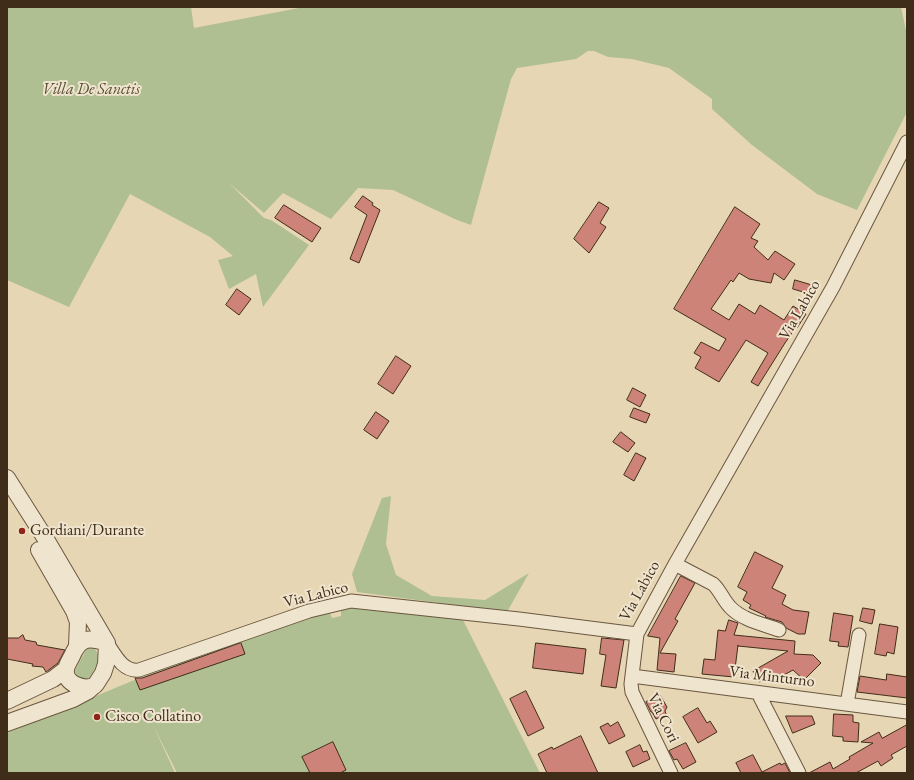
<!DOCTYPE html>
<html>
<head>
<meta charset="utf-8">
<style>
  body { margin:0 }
  #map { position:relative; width:914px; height:780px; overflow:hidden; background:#e7d6b4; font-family:"EB Garamond",serif }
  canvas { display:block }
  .frame { position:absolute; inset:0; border:8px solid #402d19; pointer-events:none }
</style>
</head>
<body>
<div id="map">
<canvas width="914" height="780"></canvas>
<div class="frame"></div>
</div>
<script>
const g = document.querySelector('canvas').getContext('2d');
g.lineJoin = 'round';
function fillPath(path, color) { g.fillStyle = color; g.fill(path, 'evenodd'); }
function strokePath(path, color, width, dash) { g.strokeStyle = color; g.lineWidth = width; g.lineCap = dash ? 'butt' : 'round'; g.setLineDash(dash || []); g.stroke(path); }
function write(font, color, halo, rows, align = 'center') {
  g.font = font + ' "EB Garamond",serif'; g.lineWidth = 4; g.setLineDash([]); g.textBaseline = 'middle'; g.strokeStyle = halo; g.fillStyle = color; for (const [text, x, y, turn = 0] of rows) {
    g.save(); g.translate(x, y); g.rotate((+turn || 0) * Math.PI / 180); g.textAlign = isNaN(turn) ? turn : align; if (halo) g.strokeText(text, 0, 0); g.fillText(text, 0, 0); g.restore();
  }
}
const green = new Path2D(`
  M7,7h184l3,21 105,-20v-1h602l6,28v77l-50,98 -40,-16 -65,-49 -40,-36v-10l-43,-31 -37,-9 -24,-2 -14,-6h-6l-12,8 -59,9 -6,11 -40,146 -14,-5 -64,-30 -35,-2 -27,31 -48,-26 -19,20 -35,-30 35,35 7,2 38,25 -46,62 -7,-33 -27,15 -11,-29 15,-4 -23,-19 -80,-43 -61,113 -62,-27z
  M391,496l-5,48 10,31 36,21 53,4 44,-27 -22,39 -150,-20 -5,-18 30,-76z
  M356,605l106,13 78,155h-363l-24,-48 22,48h-168v-40l125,-52 114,-42 83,-28 3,7 9,-2v-8z
  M92,647c12,7 3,24 -4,32l-6,1 -6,-4 -1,-6 11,-20 2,-2z`);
const building = new Path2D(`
  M363,196l10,7 -1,2 8,5 -21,53 -9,-4 17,-44 -12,-8z
  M599,202l10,6 -9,15 6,4 -17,26 -15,-14z
  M284,205l37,23 -9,14 -37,-24z
  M735,207l25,17 -9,14 7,3 -4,6 14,13 7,-9 20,13 -11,16 -10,-7 -3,10 -22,-4 -10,-6 -6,9 -2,-2 -20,29 18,11 10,-16 16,10 5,-9 24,15 9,-14 13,8 -9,14 -1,-1 -11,16 -27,43 -7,-4 17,-29 -22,-13 -27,42 -24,-14 6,-11 -7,-4 7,-11 18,9 7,-12 -52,-30z
  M795,280l17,5 -2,9 -17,-5z
  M237,289l14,10 -12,16 -13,-10z
  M396,356l15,10 -18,28 -15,-10z
  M633,388l13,7 -6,12 -13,-7z
  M634,408l16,6 -4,9 -16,-6z
  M376,412l13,9 -12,18 -13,-9z
  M621,432l14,11 -7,9 -15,-10z
  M636,453l10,5 -12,23 -10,-6z
  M755,552l28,14 -11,22 14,7 -4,9 11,6 16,2 -4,22h-7l-12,-6 -4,-6 -17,-5 1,-1 -17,-8 2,-3 -8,-5 4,-8 -9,-5z
  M681,576l14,7 -20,36 3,2 -18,32 16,1 -2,18 -17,-2 3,-32 -12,-2z
  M863,608l12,2 -3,14 -12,-3z
  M834,613l19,3 -5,31 -10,-1 1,-4 -9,-1z
  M729,620l9,3 -4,12 61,6 -1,13 19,1 8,8 -17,17 -11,-10 -20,11 -3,-5 -11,6 -6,-11 35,-20 -50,-5v-1l-4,32 -32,-3 2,-15 11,1 3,-30 7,1z
  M880,624l18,3 -4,27 -7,-2 -1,4 -11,-2z
  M23,635l2,5 11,2 1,3 28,5 -7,13 -12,9 -3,-5 -11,-1 1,-2 -26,-5v-21h11z
  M602,638l22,2 -8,48 -15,-2 5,-31 -6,-1z
  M241,643l4,11 -105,36 -5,-12h7z
  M536,643l50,6 -3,25 -50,-6z
  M887,674l20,3v21l-50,-6 3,-16 26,4z
  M526,691l18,37 -16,8 -18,-37z
  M660,695l7,12 -2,4 1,3 -10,5 -4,-7h-1l-5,-10z
  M698,708l9,15 3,-2 7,11 -19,11 -15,-26z
  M834,714l19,1v7l6,1 -1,19 -15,-1v-4l-10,-1z
  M786,716h26l3,8 -22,9z
  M618,722l7,14 -16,8 -9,-17 8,-4 2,3z
  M907,725v21l-16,9 2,3 -12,8 -3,-5 -22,12h-47l21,-11 3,7 17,-10 -1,-2 24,-14 -12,-1 18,-10 3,6z
  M581,736l17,37h-51l-9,-19 14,-7 1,2z
  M333,742l13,28 -6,3h-30l-8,-16z
  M686,743l10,19 -13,7 -6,-10 -3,1 -5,-9z
  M640,745l3,7 4,-1 3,8 -17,8 -7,-15z
  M753,755l9,17 18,-9 1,2 4,-2 5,10h-49l-5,-10z`);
const minor = new Path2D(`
  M675,564l38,20c7,6 10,16 17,23 12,13 33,17 49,23
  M637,634l-6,50 1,8 39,81
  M107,643c8,12 16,29 32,27l170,-59 42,-10 168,18 118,15 38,-70 158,-277 74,-145
  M632,676l275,36
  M758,693l41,80
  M847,704l12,-69`);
const tertiary = new Path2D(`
  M7,478l40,63 60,102
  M39,550l35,61 4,11 -1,23
  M94,686c-10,4 -30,-2 -28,-16 0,-4 4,-10 6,-14 8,-19 17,-19 35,-13
  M7,701l46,-22 13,-10
  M7,723l66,-24 15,-8 8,-7 7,-11 3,-9 1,-21`);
const markers = [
  [22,531,4,"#8f2418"],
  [97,717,4,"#8f2418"]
];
const parkNames = [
  ["Villa De Sanctis",91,90]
];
const streetNames = [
  ["Via Labico",800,310,-60],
  ["Via Labico",640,591,-61],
  ["Via Labico",316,595,-14],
  ["Via Minturno",772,677,7],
  ["Via Cori",663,718,64]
];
const poiNames = [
  ["Gordiani/Durante",30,531],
  ["Cisco Collatino",105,717]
];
fillPath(green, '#afbf92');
fillPath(building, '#ce8378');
strokePath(building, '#402d19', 1);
strokePath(minor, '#6a5740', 15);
strokePath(tertiary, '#6a5740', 18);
strokePath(minor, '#efe4ce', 13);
strokePath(tertiary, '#efe4ce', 16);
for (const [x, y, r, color] of markers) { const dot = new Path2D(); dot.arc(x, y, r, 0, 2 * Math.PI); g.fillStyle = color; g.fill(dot); strokePath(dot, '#efe4ce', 1.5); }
write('italic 16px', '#564a31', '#efe4ce', parkNames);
write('16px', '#402d19', '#efe4ce', streetNames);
write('16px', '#402d19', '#efe4ce', poiNames, 'left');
</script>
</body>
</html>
